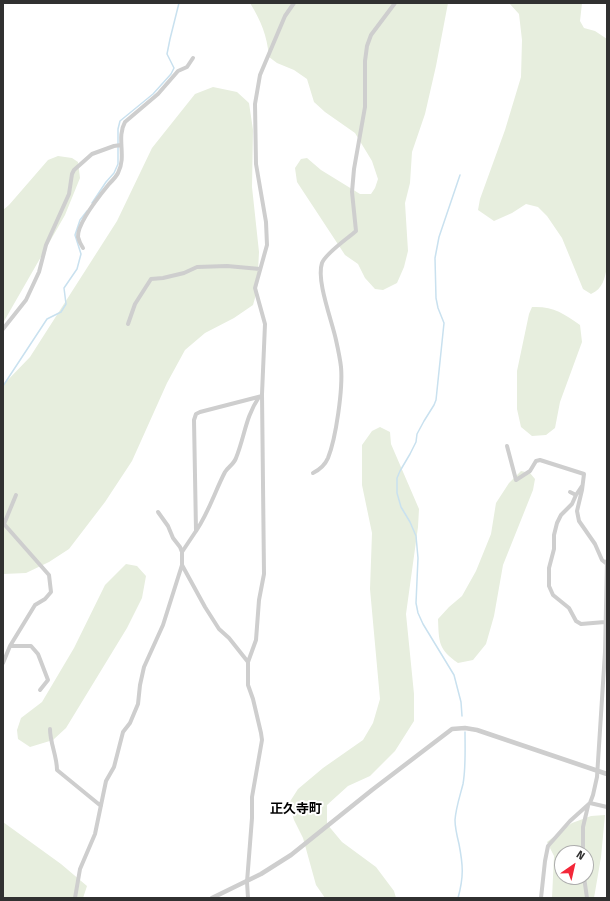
<!DOCTYPE html>
<html>
<head>
<meta charset="utf-8">
<style>
  body { margin:0 }
  #map { position:relative; width:610px; height:901px; overflow:hidden; background:#fff; font-family:"Fira Sans",sans-serif }
  canvas { display:block }
  .frame { position:absolute; inset:0; border:4px solid #313131; pointer-events:none }
  .north { position:absolute; left:554px; top:845px; width:40px; height:40px; box-sizing:border-box; background:#fff; border:1px solid #adadad; border-radius:50%; rotate:34deg; font-size:11px; font-weight:700; line-height:16px; text-align:center; color:#313131 }
  .north::after { content:''; display:block; margin:auto; width:14px; height:18px; background:#f32739; clip-path:polygon(50% 0,100% 100%,50% 72%,0 100%) }
</style>
</head>
<body>
<div id="map">
<canvas width="610" height="901"></canvas>
<div class="frame"></div>
<div class="north">N</div>
</div>
<script>
const g = document.querySelector('canvas').getContext('2d');
g.lineJoin = 'round';
function fillPath(path, color) { g.fillStyle = color; g.fill(path, 'evenodd'); }
function strokePath(path, color, width, dash) { g.strokeStyle = color; g.lineWidth = width; g.lineCap = dash ? 'butt' : 'round'; g.setLineDash(dash || []); g.stroke(path); }
function write(font, color, halo, rows, align = 'center') {
  g.font = font + ' "Fira Sans","Noto Sans JP",sans-serif'; g.lineWidth = 4; g.setLineDash([]); g.textBaseline = 'middle'; g.strokeStyle = halo; g.fillStyle = color; for (const [text, x, y, turn = 0] of rows) {
    g.save(); g.translate(x, y); g.rotate((+turn || 0) * Math.PI / 180); g.textAlign = isNaN(turn) ? turn : align; if (halo) g.strokeText(text, 0, 0); g.fillText(text, 0, 0); g.restore();
  }
}
const green = new Path2D(`
  M250,3h198l-12,63 -11,48 -13,38 -2,31 -5,20 3,48 -4,16 -7,16 -14,7 -8,-1 -10,-11 -7,-14 -13,-9 -48,-73 -2,-14 6,-9 6,-1 14,12 39,24h11l4,-6 3,-9 -6,-18 -17,-28 -30,-21 -11,-10 -7,-23 -13,-9 -17,-7 -8,-6c-2,-22 -8,-36 -19,-54z
  M509,3h73l-2,18 4,7 11,3 12,8v227c-2,12 -4,23 -16,28l-8,-5 -21,-51 -15,-22 -9,-9 -12,-3 -14,9 -18,8 -16,-11 2,-11 25,-69 16,-53 1,-37 -3,-26z
  M213,87l24,5 12,11 4,27 -1,57 7,65 -2,39 -4,14 -19,13 -29,15 -20,17 -18,33 -35,78 -27,41 -36,47 -20,13 -23,11 -23,1v-189l27,-28 87,-136 35,-73 43,-54z
  M58,156l14,2 6,4 2,16 -15,37 -62,108v-113l6,-5 39,-45z
  M532,307c21,-1 31,6 48,18l2,17 -22,60 -5,26 -9,7 -14,1 -11,-9 -4,-18v-38l12,-57z
  M380,427l10,5 1,12 28,65 -1,18 -12,87 8,80v27l-19,30 -25,25 -22,10 -21,19v19l15,18 34,25 18,24 2,7h-71l-9,-13 -13,-47 -9,-18 -5,-17 9,-14 25,-21 40,-28 10,-17 7,-24 -10,-110 2,-56 -10,-48v-40l10,-14z
  M521,471l9,2 5,6 -2,11 -30,75 -9,51 -8,28 -13,16 -15,3c-20,-14 -19,-21 -20,-44l11,-12 13,-11 14,-25 15,-37 5,-31 13,-20z
  M126,564l11,2 9,10 -4,22 -15,30 -61,100 -13,12 -23,7 -12,-8 -1,-9 4,-12 21,-16 32,-54 31,-63z
  M605,815l-4,42 -7,41h-42l2,-42 -7,-14 25,-19 19,-7zM562,853h24v24h-24z
  M3,822l58,42 26,22 -4,12h-80z`);
const stream = new Path2D(`
  M460,175l-21,62 -4,21 1,40 2,10 6,15 -8,77 -2,5 -10,16 -7,13 -1,8 -6,12 -10,17 -3,7v15l4,14 9,15 6,14 2,22 -2,45 2,10 5,11 31,51 7,27 1,14
  M92,203l14,-21 8,-9 4,-9v-35l2,-8 33,-27 18,-20 3,-6 -7,-14 3,-15 9,-36
  M3,386l44,-67 14,-7 5,-8 -2,-16 13,-19 4,-15 -6,-19 5,-15 7,-9
  M458,898c6,-22 5,-33 1,-54 -2,-8 -4,-16 -4,-24 1,-13 5,-24 8,-36 3,-17 2,-35 2,-52`);
const minor = new Path2D(`
  M83,248c-2,-3 -4,-7 -5,-11 -1,-14 22,-42 31,-53 3,-3 7,-7 9,-11 9,-17 -2,-35 7,-51l33,-28 20,-23 9,-4 6,-9
  M128,324l7,-20 16,-25 12,-1 21,-5 13,-6 30,-1 33,3
  M3,329l23,-29 13,-28 7,-27 23,-51 3,-20 2,-4 18,-16 22,-8 7,-1
  M259,397c-14,21 -14,39 -23,61 -2,6 -7,8 -11,14 -10,19 -16,40 -29,59l-2,-111 2,-6 4,-2 62,-16
  M507,446l9,34 14,-9 6,-10 4,-1 44,14 -2,16 -5,21 2,10 16,23 7,16 5,4
  M313,473c6,-3 12,-8 15,-15 8,-20 15,-69 13,-91 -1,-9 -3,-18 -5,-27 -4,-19 -20,-60 -14,-77 4,-10 25,-24 34,-32l-4,-39 2,-23 11,-62v-46l2,-15 4,-11 24,-32
  M570,492l6,3 6,-9
  M576,495l-4,9 -11,11 -4,8 -3,12v14l-5,19v18l4,9 16,13 7,13 5,3 24,-2
  M182,552l14,-21
  M182,565l23,42 14,22 10,9 19,24
  M10,646h21l7,8 10,26 -8,10
  M3,663l7,-17 25,-41 10,-6 6,-7 -2,-17 -45,-51 12,-29
  M50,729c0,14 7,27 7,41l44,36
  M590,803l17,4
  M583,853v-26l5,-21
  M584,877l3,21
  M75,898l5,-29 15,-35 11,-53 8,-14 9,-35 7,-9 8,-19 2,-19 4,-18 19,-42 19,-60v-13l-2,-5 -7,-9 -5,-12 -10,-14
  M248,898l-1,-16 5,-64v-21l10,-57 -1,-7 -8,-34 -5,-14v-23l8,-22 3,-40 5,-26 -2,-180 3,-70 -10,-36 12,-43 -1,-23 -10,-58 -1,-60 5,-29 25,-59 9,-13
  M541,898l4,-37 3,-15 22,-25 20,-18 3,-8 4,-18 8,-125 2,-91`);
const tertiary = new Path2D(`
  M212,898l49,-24 30,-19 81,-65 80,-61 13,-1 12,2 130,44`);
const quarterNames = [
  ["正久寺町",296,809]
];
fillPath(green, '#e7eede');
strokePath(stream, '#c9e1ef', 1.5);
strokePath(minor, '#cecece', 4);
strokePath(tertiary, '#cecece', 4.5);
write('bold 13px', '#000', '#fff', quarterNames);
</script>
</body>
</html>
